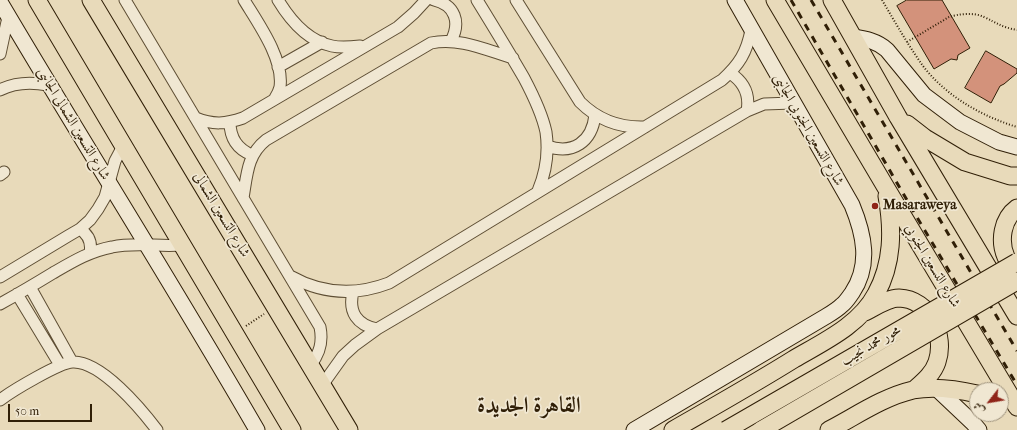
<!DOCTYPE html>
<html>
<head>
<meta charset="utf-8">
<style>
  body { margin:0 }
  #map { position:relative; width:1017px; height:430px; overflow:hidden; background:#e8daba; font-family:"IM FELL French Canon",Amiri,serif }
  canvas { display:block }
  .north { position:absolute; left:969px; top:382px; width:40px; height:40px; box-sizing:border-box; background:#f0e7d2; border:1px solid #a39781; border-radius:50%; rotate:239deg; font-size:11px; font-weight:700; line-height:16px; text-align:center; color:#301f07 }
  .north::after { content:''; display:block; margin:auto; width:14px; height:18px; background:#8f2418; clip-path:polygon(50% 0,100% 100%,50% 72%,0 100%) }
  .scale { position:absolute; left:8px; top:404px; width:84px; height:18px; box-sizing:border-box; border:2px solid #301f07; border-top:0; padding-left:5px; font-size:12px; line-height:14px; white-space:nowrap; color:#301f07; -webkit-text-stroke:3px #f0e7d2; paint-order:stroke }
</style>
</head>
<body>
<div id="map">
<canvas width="1017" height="430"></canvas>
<div class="north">ش</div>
<div class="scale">50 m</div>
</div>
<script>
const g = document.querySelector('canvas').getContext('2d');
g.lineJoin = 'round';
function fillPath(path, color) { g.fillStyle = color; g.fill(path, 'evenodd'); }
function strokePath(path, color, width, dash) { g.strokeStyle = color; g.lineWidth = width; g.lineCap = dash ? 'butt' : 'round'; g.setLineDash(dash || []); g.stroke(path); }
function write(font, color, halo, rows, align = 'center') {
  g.font = font + ' "IM FELL French Canon",Amiri,serif'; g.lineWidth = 3.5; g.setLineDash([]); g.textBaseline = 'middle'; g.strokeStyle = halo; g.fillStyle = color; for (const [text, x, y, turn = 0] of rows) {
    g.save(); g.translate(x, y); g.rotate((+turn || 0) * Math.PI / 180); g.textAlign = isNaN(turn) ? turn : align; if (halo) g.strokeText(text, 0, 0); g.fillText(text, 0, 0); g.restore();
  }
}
const building = new Path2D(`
  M907,0h35l28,48 -12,7 -1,5 -6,-1 -17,10 -37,-63z
  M986,51l31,18v4l-13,11 -4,2 -9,17 -26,-15z`);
const path = new Path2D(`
  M882,0c13,22 26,45 41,66 23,30 58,50 94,61
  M907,42l42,-25c9,-3 25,-5 35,0 13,6 17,10 33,13
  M246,326l18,-12`);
const street = new Path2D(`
  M125,0l195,327c3,15 0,26 -9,37
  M244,0c14,23 40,59 36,87 -1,4 -3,8 -5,11
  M278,0c12,20 30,41 54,46 9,2 19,1 28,0
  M434,0c21,5 27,22 17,41
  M477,0c16,26 32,52 47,78 9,17 18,35 22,54 3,21 0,40 -8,59
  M516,0l64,102c18,18 39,26 65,25
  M0,54l8,-37
  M278,67l44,-25
  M730,73c14,9 20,22 17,38
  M0,90c15,-8 32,-8 48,-5
  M196,118c17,7 30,6 47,0l155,-91 16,-14 12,-13
  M230,122c0,16 7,27 22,33
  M547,146c26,9 45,-4 48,-31
  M0,175l4,-3
  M243,198c4,-23 4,-43 23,-58l165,-97c28,-6 55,7 82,15
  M80,229c9,6 12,14 10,24
  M290,276c32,18 65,20 99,7l333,-203c17,-15 25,-28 29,-50
  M0,277l68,-41 12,-7 10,-9 8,-11 7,-12 10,-36 8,-15
  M30,287l42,75
  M353,292c-5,20 4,33 24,37
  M17,294l43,71
  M0,304c18,-10 35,-20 53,-31 19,-11 37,-22 59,-26 23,-5 47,0 70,-2
  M323,384l20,-28 12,-11 22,-16 370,-218 17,-7 29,-1
  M0,400c12,-9 60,-38 73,-38 28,-1 68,47 84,68`);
const secondary = new Path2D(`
  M0,2c85,144 174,284 257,428
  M853,37c13,2 24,4 34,13l37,45 36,27 39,20 18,5
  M936,388l37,35 6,7
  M634,430l191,-113c5,-3 12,-7 17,-12 4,-3 7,-8 10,-12 19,-28 12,-59 0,-88l-117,-205`);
const primary = new Path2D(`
  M37,0l255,430
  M91,0l258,430
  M775,0l110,186 132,221
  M832,0l66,117 119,199
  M907,124l18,14 40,24 45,14h7
  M1017,208c-15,11 -18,33 -11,49 3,6 8,12 11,17
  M865,312c10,-5 23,-14 34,-14 31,1 47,38 38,64 -4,12 -14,20 -23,28
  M673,430c40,-23 81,-46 121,-71 29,-17 66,-34 82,-65 17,-31 17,-64 11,-98
  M829,430c27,-14 54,-33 84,-40 21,-4 43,-1 64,4`);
const rail = new Path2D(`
  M791,0l124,214 102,171
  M811,0l206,351`);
const primaryBridge = new Path2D(`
  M726,430l291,-168
  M761,430l256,-149`);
const markers = [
  [875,206,4,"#8f2418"]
];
const streetNames = [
  ["شارع التسعين الشمالى الجانبى",73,124,59],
  ["شارع التسعين الجنوبي الجانبى",808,130,60],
  ["شارع التسعين الشمالى",221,215,59],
  ["شارع التسعين الجنوبي",932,266,59],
  ["محور محمد نجيب",871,346,-30]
];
const poiNames = [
  ["Masaraweya",883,206]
];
const townNames = [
  ["القاهرة الجديدة",529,407]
];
fillPath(building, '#d3927b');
strokePath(building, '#301f07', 1);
strokePath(street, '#5e4e34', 13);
strokePath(secondary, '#301f07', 17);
strokePath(primary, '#301f07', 19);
strokePath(path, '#301f07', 2, [1, 2]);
strokePath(street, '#f0e7d2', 11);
strokePath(secondary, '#f0e7d2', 15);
strokePath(primary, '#e8daba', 17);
strokePath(rail, '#301f07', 3, [7, 7]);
strokePath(primaryBridge, '#301f07', 19, []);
strokePath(primaryBridge, '#e8daba', 17);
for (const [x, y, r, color] of markers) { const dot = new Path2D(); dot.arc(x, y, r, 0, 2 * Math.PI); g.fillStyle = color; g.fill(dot); strokePath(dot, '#f0e7d2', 1.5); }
write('14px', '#301f07', '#f0e7d2', streetNames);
write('bold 14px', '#301f07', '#f0e7d2', poiNames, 'left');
write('bold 22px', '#301f07', '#f0e7d2', townNames);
</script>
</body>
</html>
